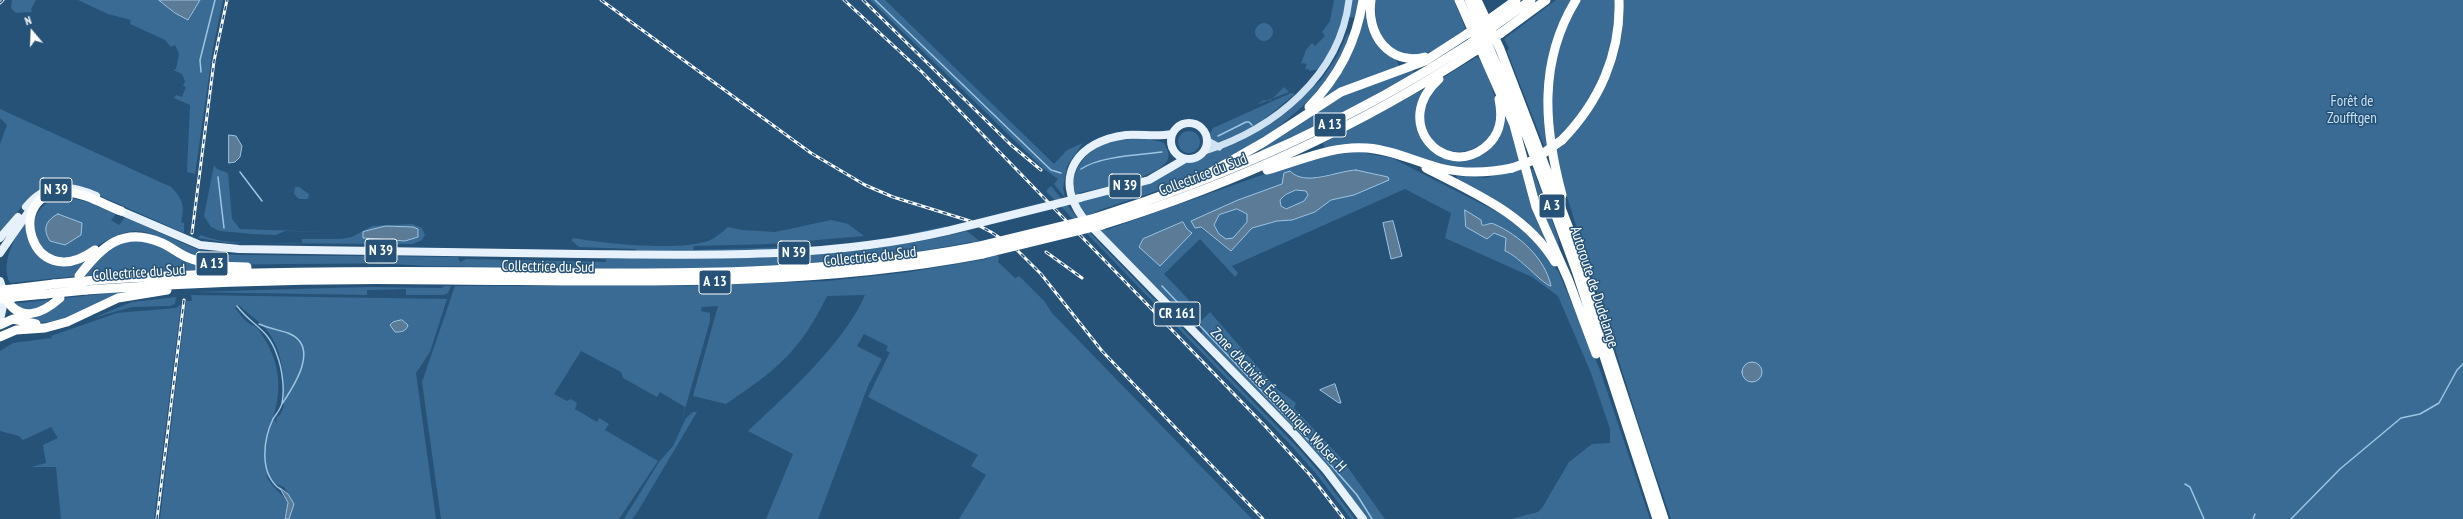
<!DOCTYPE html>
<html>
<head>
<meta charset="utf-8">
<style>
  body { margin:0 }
  #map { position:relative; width:2463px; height:519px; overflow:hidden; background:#265277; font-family:"PT Sans Narrow",sans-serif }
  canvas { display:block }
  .north { position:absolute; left:12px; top:12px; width:40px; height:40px; -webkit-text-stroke:3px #265277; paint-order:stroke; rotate:341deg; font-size:11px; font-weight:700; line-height:16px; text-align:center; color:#fff }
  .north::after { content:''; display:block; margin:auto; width:14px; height:18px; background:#fff; clip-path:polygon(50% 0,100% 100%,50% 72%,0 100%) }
</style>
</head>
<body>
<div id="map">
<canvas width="2463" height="519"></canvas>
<div class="north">N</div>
</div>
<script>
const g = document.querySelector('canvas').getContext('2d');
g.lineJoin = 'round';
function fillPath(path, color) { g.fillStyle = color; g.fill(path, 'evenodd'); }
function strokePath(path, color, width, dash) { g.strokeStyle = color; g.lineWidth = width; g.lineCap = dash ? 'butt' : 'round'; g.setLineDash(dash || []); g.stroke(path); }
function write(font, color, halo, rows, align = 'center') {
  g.font = font + ' "PT Sans Narrow",sans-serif'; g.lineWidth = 3; g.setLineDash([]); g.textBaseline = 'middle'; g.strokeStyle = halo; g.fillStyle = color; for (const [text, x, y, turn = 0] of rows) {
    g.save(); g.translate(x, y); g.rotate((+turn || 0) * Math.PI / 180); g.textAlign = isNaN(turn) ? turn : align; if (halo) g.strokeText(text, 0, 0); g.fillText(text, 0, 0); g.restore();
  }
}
const green = new Path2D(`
  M12,0h24l-5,9 1,3 -16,1 -5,-5z
  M78,0h81l16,13 14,7 11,-20h23l-10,48 -18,126 -8,-2 3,-67 -16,-7 2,-3 6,2 4,-10 -3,-1 2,-5 -3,-7 -9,-4 3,-1 3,-15 -4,-9 -4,2 -6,-7 -35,-16 1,-4 -23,-6z
  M870,0h15l169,164 13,-14 16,-7 -16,23 -4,22 2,10 -11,-14 4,-5 -14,-10z
  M1334,0h13l-10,41 -17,28 -11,2v-3l-2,2 -2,-2 2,-3 -3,-2 -3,1 5,-14 6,-7 3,3 10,-10 -3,-4 8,-11z
  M1352,0h7l-3,18 -7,-1z
  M1375,0h79l12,30c-14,8 -28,20 -43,24 -37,10 -49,-25 -48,-54z
  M1556,0h17l-25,72 3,92 -44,-113 2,-3 -5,-9z
  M1580,0h35c1,36 -7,70 -26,102 -9,16 -30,28 -31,47 39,-39 71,-91 64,-149h841v519h-792l-28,-82 -87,-275 -6,-71 11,-52z
  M1367,5c3,27 26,37 32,62l-74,31 -2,-3 23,-30 11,-25z
  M1255 32a9 9 0 1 1 18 0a9 9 0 1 1-18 0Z
  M1348,32c3,9 -8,29 -13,36 -41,61 -111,97 -179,123 -21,8 -45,14 -65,23l15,16 187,-66 33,-9 33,-3 33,6 117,60 25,20 25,35 41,97 50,149h-139l27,-7 4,-4 27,-46 23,-18 18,-1v-14l-19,-56 -33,-77 -26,-19 -87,-39 6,-25 -46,-24 -173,77 6,7 -3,4 -35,-38 -36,35 25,26 -4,4 9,10h-11l-98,-99c-3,-6 -8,-13 -11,-19 -2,-7 -1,-17 2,-24 13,-33 58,-39 88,-29 2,5 6,9 4,16 -7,19 -70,29 -89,34l2,7 69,-17 34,-21 13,-2 8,-5 34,-13 19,-11 20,-14 43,-37 17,-25zM1356,170l-2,25 -23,5 -16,12 -23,8 -15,1 -25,7 -21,23 -40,-30 47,-21 44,-16 2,-11 21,6zM1464,212l17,8 3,6 9,-3 33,22 20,40 -25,-25 -16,-9 2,-13 -13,-5zM1183,222l4,7 -44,10z
  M1477,57c5,1 15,30 17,37 21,59 -63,83 -70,23 -1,-12 3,-25 12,-33 12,-11 28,-19 41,-27z
  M1412,69l2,4 -77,43 -75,36 -3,-4 74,-49z
  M1284,87l5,5 -33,13 8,-5 6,1z
  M1426,88c-14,24 -7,31 1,56 25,10 53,28 68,-6 3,-7 6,-18 11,-22l16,44 -24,8h-43l-73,-22 -57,3 -2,-6z
  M1291,93l4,1 -39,32 -37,17 -9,-3 -1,-4 4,-8z
  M0,109l171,78c12,12 14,19 10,35l3,1v10l-113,-50 -13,1 -36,22 -22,29v-91l7,-19 -7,-7z
  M1178 142a11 11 0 1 1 22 0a11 11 0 1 1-22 0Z
  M214,165l3,4 11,4 4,46 8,10 88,3 -43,-1 -9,4 -23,-1 -33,-3 -9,-4 -7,-11z
  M1524,168l25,76 -1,2 -20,-23 -39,-26 -32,-16v-5l28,2z
  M1533,169l25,68 1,13 -14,-29 -14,-51z
  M1051,186l41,49 208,215 21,24 34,45h-4l-33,-43 -30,-34 -242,-251z
  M295,187h4l10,7 -1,5h-9l-5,-5z
  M1296,190h10l2,5 -4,6 -19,8 -4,-3 -1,-6 5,-5z
  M63,196l29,7 24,11 -5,6 8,5 6,-8 71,32 22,5 22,1 218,2 2,5 6,-3 140,3v-3l7,-1c118,1 241,2 354,-27l32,26 -1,5 17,16 4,-2 26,26 6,10 201,207h-293l27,-44 -15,-9 7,-11 -110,-58 22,-45 -4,-1 2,-5 -24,-12 -7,12 25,13 -14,27 -50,133h-52l27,-65 -45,-23c39,-37 96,-87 117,-136l-38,1c-27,56 -51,74 -101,108l-33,-8 25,-90 -16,1 -1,4 9,2v8l-29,102 4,-16 -25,-15 -3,5 -34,-19 -2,-6 -40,-21 -27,43 13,7 4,-2 6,4 -2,6 22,13 2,-4 10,6 -4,6 53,31 -39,58h-178l-19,-137 33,-96h223l149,-5 82,-9 78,-13 -16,-17c-180,36 -368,26 -547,24 -45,-4 -91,-2 -136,-2 -24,0 -49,2 -73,-2 -8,-2 -21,-4 -28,-9 -18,-9 -32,-22 -52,-22 -29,1 -50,33 -79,25 -34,-9 -28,-53 7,-60z
  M1237,209l10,5v8l-14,16 -7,1 -7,-5 -5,-9 5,-10z
  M831,220l17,4 16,12 -94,8 -76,2 -1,4 132,-4 66,-8 55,-12 1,2 -55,11 -122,12 -131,1 -4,-3 -56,-2 -8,-7 3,-2c32,6 104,13 134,3 8,-3 14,-9 20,-14l14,3 33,2z
  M26,221l14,35 48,4 -12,16 -66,7c-10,-20 4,-44 16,-62z
  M412,224l10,4 3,7 -3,5 -9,4 -184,-1 -31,-5 2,-3c32,12 69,7 102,8v-4h39l11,-2 20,-11z
  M145,239l66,27v3l-129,7 12,-17 24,-17z
  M445,286h6l-3,7 -4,2h-38v-6l-39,1v5l-175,-3 175,-5 75,1z
  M127,291l1,2c-34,7 -60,33 -95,29v-5l28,-15 5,-4z
  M191,295l256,4 -17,53 -14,21 20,146h-147l5,-15 -10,-17 -8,-3 -10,-10c3,12 16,18 22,29l-4,16h-124l26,-218h6zM239,305c7,7 14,12 21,18 20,18 24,45 24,70 0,10 1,19 -8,25l1,6 -4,-7c11,-32 5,-62 -16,-89 -3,-3 -5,-3 -7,-4 -6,-3 -11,-12 -15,-16z
  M176,297l-1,7 -5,2 -38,1 -39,11 39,-16z
  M56,299c-17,9 -26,16 -45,5z
  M181,304l-27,215h-93l-5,-52h-25l15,-4 -3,-18 15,-7 -7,-11 -28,13 -4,-4 -19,-5v-80l13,-8 39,-5 -1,-2 66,-23 59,-5z
  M1210,312l67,77 19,14 -2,5 47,50 44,61h-18l-165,-185 -1,-13z
  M693,412h4l-59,99 -6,8h-8l35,-57 14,-16 13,-28z`);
const water = new Path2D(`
  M159,0h41l-12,20 -13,-7z
  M229,135l7,1 6,10 -2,11 -5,5 -6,1z
  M1356,170l32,7 1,3 -35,15 -23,5 -16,12 -23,8 -15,1 -25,7 -21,23 -30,-24 -6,1 -4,-7 47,-21 44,-16 2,-11 6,-2c15,16 46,0 66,-1zM1296,190l10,1 2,4 -4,6 -18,8 -5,-3 -1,-6 5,-5zM1237,209l10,5v8l-14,16 -7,1 -7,-5 -5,-9 5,-10z
  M1465,210l16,10 1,5c4,1 8,-3 12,-1 25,11 51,34 57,62 -7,0 -32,-30 -46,-35l1,-13 -12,-5 -7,6 -21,-12z
  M58,214l24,9 -1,12 -16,10 -15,-4c-8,-12 -4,-21 8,-27z
  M1393,221l9,35 -11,3 -8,-36z
  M1183,222l4,7 5,4 -32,33 -21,-19 4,-8z
  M386,226l27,1 5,2v8l-13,4 -42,-3v-6z
  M402,320l6,5c-2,7 -7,7 -13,7l-5,-7 3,-3z
  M1742 372a10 10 0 1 1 20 0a10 10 0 1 1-20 0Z
  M1335,384l6,19h-2l-19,-13z
  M280,488l8,6 6,10 -5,15h-4l3,-16z`);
const stream = new Path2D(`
  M875,0l176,170 10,3
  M201,72l-1,-12 15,-60
  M1218,136l28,-14h3l3,3
  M1081,169c19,-13 59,-14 81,-17
  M240,172l22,29
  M218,177l6,51
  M1162,286l153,161 42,48 15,24
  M237,306c15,20 31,22 40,49 5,13 8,34 5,48 -1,6 -6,11 -9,16 -10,21 -14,55 7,70
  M259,324c9,4 20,6 29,9 33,13 6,53 -6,71
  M2185,484l5,3 14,32
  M2253,519l2,-5
  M2291,519l49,-50 61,-51 19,-4 19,-11 18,-33 6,-6`);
const secondary = new Path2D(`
  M1208,141l11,6
  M1205,151c69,-22 135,-75 144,-151`);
const primary = new Path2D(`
  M1171 141a18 18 0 1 1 36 0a18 18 0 1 1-36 0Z
  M1172,134c-15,3 -30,0 -46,1 -48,6 -74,41 -43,83l212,217 31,35 37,49
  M1080,198l69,-18 36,-21
  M26,207c20,-25 43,-23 70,-11
  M116,209l84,36 39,4c114,2 229,3 343,5 123,1 245,5 365,-23
  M0,238l18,-21
  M0,253l34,-49
  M0,281l5,16 -5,23`);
const motorway = new Path2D(`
  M1371,0c-5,34 18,66 54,57
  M1459,0l55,125 22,82 32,72 28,75
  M1469,0l58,137 50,136 80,246
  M1477,0l23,49 68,177 96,293
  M1494,16l22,-16
  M1497,24l34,-24
  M1501,33l45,-33
  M1439,79c-48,43 4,100 45,69 17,-13 19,-30 15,-49
  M1309,107c30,-31 47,-64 54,-107
  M1562,140c37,-38 59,-86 57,-140
  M1426,168c48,25 100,46 129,94
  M1267,170c33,-9 65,-25 100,-22 26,2 49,14 73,20 25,6 48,5 72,0
  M1203,177l61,-35 77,-50 84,-31 42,-27
  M1562,195c-18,-67 -24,-133 14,-195
  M1095,218c134,-42 259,-99 376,-175
  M1102,225c132,-41 257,-98 373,-174
  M95,250c-66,47 -92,-61 -29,-58 19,1 37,12 55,19
  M79,276c23,-30 44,-50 83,-33 9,4 17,11 27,15 18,7 38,9 58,9
  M96,280c134,-9 268,-9 403,-8 159,2 319,5 476,-25
  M13,289l41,-5
  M86,290c120,-9 241,-12 361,-10 180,1 358,8 536,-26
  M5,297c14,26 36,18 55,1
  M14,297l32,-3
  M0,325l13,-6 23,5
  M0,337l16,-7 29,-2 22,-6 51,-24 49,-8`);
const rail = new Path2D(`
  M601,0l210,153 54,32 28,12 77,24 21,11 24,16 26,26 61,77 161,168
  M844,0l78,72 342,353 46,50 34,44
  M863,0l148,145 30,25
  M0,3l3,-3
  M192,233l22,-172 13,-61
  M1046,252l36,26
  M157,519l27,-219`);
const primaryBridge = new Path2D(`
  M947,231l133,-33`);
const motorwayBridge = new Path2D(`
  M1467,34l27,-18
  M1471,43l26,-19
  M1475,51l26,-18
  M1512,168l22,-8 28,-20
  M975,247l120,-29
  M983,254l119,-29
  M54,284l42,-4
  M0,290l13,-1
  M46,294l40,-4
  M0,299l14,-2`);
const shields = [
  [1330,125,32],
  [1125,186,32],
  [56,190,32],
  [1552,206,26],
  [381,251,32],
  [794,253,32],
  [212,264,32],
  [715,282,32],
  [1177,314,46]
];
const shieldNames = [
  ["A 13",1330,125],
  ["N 39",1125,186],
  ["N 39",56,190],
  ["A 3",1552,206],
  ["N 39",381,251],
  ["N 39",794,253],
  ["A 13",212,264],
  ["A 13",715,282],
  ["CR 161",1177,314]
];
const parkNames = [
  ["Forêt de",2352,102],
  ["Zoufftgen",2352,119]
];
const streetNames = [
  ["Collectrice du Sud",1203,175,-21],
  ["Collectrice du Sud",870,257,-6],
  ["Collectrice du Sud",548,267,1],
  ["Collectrice du Sud",139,273,-4],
  ["Autoroute de Dudelange",1594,287,72],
  ["Zone d'Activité Économique Wolser H",1278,400,47]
];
fillPath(green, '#3a6b94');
fillPath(water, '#5b7b96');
strokePath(water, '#9cc4e3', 1);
strokePath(stream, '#9cc4e3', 1.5);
strokePath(secondary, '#d0e3f3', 7);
strokePath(primary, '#e6f1fc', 8);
strokePath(motorway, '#fff', 9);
strokePath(rail, '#fff', 3);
strokePath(rail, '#265277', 1.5, [4.5]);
strokePath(primaryBridge, '#e6f1fc', 8);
strokePath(motorwayBridge, '#fff', 9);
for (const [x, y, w] of shields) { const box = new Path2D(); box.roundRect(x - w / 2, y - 12, w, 24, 3); g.fillStyle = '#265277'; g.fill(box); strokePath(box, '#fff', 1); }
write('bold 14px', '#fff', null, shieldNames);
write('15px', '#cae0f2', '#265277', parkNames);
write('15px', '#fff', '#265277', streetNames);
</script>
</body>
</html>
